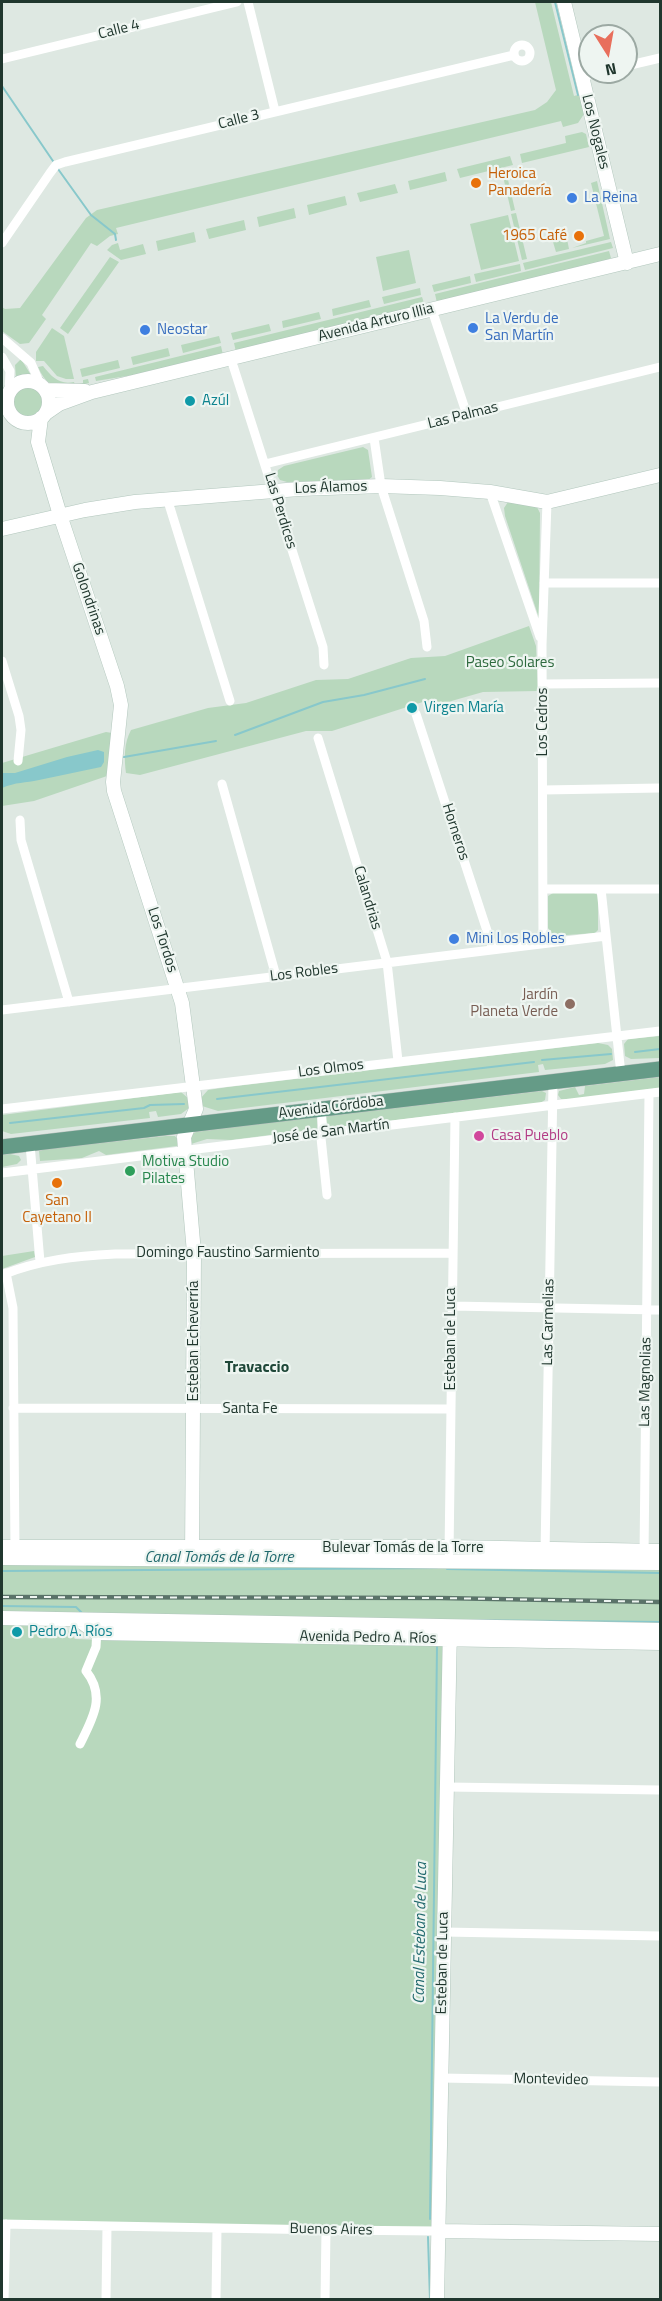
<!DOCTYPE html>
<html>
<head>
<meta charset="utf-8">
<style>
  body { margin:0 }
  #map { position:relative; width:662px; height:2301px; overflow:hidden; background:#dee8e2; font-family:"Titillium Web",sans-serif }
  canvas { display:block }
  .frame { position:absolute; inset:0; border:3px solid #20372e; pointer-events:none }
  .north { position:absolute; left:578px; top:24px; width:60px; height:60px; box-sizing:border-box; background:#eef5f1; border:2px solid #9ca9a3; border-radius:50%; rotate:169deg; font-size:16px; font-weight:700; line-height:24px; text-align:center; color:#20372e }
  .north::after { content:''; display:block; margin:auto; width:21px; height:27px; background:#e86f5c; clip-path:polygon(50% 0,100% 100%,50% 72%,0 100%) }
</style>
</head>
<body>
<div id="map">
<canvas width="662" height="2301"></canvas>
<div class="frame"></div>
<div class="north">N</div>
</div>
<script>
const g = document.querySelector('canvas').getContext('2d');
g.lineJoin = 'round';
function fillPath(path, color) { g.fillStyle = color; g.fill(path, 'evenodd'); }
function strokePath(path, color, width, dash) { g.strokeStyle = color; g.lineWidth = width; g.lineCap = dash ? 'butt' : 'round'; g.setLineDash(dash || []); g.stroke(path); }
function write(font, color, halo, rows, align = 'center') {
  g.font = font + ' "Titillium Web",sans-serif'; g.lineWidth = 4.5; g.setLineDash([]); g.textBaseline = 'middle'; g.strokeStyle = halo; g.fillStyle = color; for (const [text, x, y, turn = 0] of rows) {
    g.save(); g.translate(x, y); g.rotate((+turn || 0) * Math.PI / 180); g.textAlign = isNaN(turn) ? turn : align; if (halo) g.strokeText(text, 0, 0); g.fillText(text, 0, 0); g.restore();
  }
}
const green = new Path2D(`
  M535,2h16l23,94 7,-2 3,20 -6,9 -15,4 -2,-6 -445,107 2,6 -8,2 -13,10 -6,-3 -49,72 4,4 -17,24 -9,1 -18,-13v-24l3,2 15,-1 66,-90 11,-8 438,-100 12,-8 9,-12z
  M582,132l4,2 3,13 -67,16 -2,-9 46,-11 -1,-7z
  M510,156l3,9 -53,13 -3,-9z
  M506,171l9,39 -4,1 -9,-39z
  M445,172l2,9 -37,9 -2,-9z
  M597,181l13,58 -38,9 14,-5v-2l18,-5 -13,-53z
  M395,184l3,9 -38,9 -3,-9z
  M345,196l2,9 -38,10 -2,-10z
  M294,208l2,10 -37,9 -2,-10z
  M516,213l11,46 -5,1 -11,-46z
  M508,215l11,46 -38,9 -11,-46z
  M244,220l2,10 -37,9 -3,-10z
  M194,232l2,10 -38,9 -2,-10z
  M567,239l2,10 -13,3 -3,-10z
  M611,242l2,6 -88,22 -2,-7z
  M118,243l2,7 23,-6 3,10 -25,6 -14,-10 5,-5z
  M409,250l7,33 -33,8 -7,-34z
  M609,251l2,7 -10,5 -164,40 -2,-9z
  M110,257l9,5 -51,72 -8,-6z
  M520,264l1,7 -45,11 -2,-8z
  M470,276l1,7 -37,9 -2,-7z
  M420,288l1,7 -37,9 -2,-7z
  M422,297l3,9 -189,46 -2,-9z
  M369,300l2,7 -38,9 -1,-7z
  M319,312l2,7 -38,9 -1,-7z
  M269,324l2,7 -38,9 -2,-7z
  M52,328l12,8 10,43h-8l-9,-3 -13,-15h-8v-9z
  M219,336l2,7 -38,10 -2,-8z
  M221,346l2,9 -78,18 -49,8 -1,-4z
  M168,348l2,8 -37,9 -2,-8z
  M21,359l10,16 -15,3 -1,-13z
  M118,360l2,8 -38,9 -2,-8z
  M43,366c9,11 16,19 31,16l1,3 8,-2v-3l5,-1 1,4c-23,5 -40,10 -51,-16z
  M12 400a16 16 0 1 1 32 0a16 16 0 1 1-32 0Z
  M363,447l5,3 4,27 -5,4 -80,1 -7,-2 -3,-5 1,-5 6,-4z
  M508,502l29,5 3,6 -1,105 -34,-102 -1,-8z
  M529,626l7,20 2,45 -55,1 -49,14 -2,-7 -100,32h-26l-166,44 -14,-2c-2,-15 -2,-30 5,-43l77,-22 38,-5 70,-23 32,-1 63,-21 34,-2z
  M106,732l6,1 -5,43 -73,25 -32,5v-43z
  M553,893h41l4,2v35l-3,3 -42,3 -5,-8v-32z
  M660,1036v22l-29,1 -6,-3 -1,-12 4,-5z
  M598,1043l10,2 4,4 1,11 -8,4 -60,6 -2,-6 -5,1 1,7 -321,39 -16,-5 -2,-7 8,-9 20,-3z
  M660,1077v11l-86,11h-13l-3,-4 1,-4 16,-4 4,8 5,-1 1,-8z
  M542,1091l4,2 -1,7 -5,3 -203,24h-8l-3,-2 -1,-7 3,-2z
  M181,1092l8,7v9l-8,6 -23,3 -2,-6 -7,1 1,6 -139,16 -9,-3v-16z
  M313,1117l4,1v11l-86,11 -24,-1 -16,5 -1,-9 6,-3z
  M166,1136h9l4,5 -2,5 -71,9 -7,-4 -17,7 -42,3 -1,-10 7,-2z
  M10,1154l9,2 2,4 -4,4 -15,3v-12z
  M34,1251l1,6 -33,12v-13z
  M2,1558l658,5v80l-210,-4 -12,592 -432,-7 -4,75v-675h61l12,15 28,1 -23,-19 -78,-3z`);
const water = new Path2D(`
  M98,750l6,2v10l-3,5c-21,4 -41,9 -62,13 -14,3 -23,2 -37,8v-15h13l52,-16z`);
const stream = new Path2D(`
  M555,2l23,93
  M2,86l53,78
  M58,169l33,46 24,19 1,6
  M235,735l88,-33 41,-7 61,-16
  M124,757l92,-16
  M635,1052l25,-3
  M542,1060l69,-6
  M217,1099l317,-37
  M10,1123l134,-15 6,-3 34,-1
  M447,1569l213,4
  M2,1571l435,-3
  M2,1606l74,1 6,6
  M459,1620l201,2
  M430,2219l7,-572
  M428,2237l2,63`);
const street = new Path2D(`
  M248,2l27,109
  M514 53a8 8 0 1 1 16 0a8 8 0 1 1-16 0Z
  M2,59l235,-57
  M626,66l34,-8
  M582,77l20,-5
  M2,243l48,-70 6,-8 9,-3 449,-107
  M432,310l35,105
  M2,338l29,25 9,21
  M2,357l8,14 -1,21
  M231,359l92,288 1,18
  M374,438l7,48 43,135 3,26
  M265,464l395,-97
  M490,492l50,145
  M167,498l63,203
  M544,583h116
  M2,661l17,55 2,14 -3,31
  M543,684l117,-1
  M416,714l77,235
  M318,738l69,224 11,99
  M222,784l54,192
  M543,790l117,-2
  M20,820l1,20 48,162
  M543,889h117
  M601,889l20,185
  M543,943l-1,-298 5,-143
  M2,1010l604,-74
  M2,1109l658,-78
  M321,1109l2,22 -2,7 6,57
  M30,1144l10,118
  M2,1173l658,-81
  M6,1273l7,35 2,244
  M2,1275c37,-15 74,-19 113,-21l337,-1
  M452,1306l208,4
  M13,1408l438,1
  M449,1553l6,-436
  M545,1553l8,-471
  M644,1556l5,-462
  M80,1744c13,-26 26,-48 6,-73l10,-24 1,-18
  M447,1787l213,3
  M444,1932l216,4
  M441,2078l219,4
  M2,2224l324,6 112,1
  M4,2300l2,-76
  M106,2300l1,-74
  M216,2300l1,-72
  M325,2300l1,-70`);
const secondary = new Path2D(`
  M564,2l63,261
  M7 402a21 21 0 1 1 42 0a21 21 0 1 1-42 0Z
  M46,390l39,1
  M46,413l13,-9 33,-12 568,-138
  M41,418l-3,24 22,73 57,171 4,19 -8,77 1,9 68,212 14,106 -12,28 10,116 -2,306
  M2,529l83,-19 50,-8 164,-13 82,-3 59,2 50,4 57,10 113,-27
  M2,1547h447l211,4
  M2,1558l658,5
  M2,1618l658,12
  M80,1621l17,12 563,10
  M438,2231l222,3
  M437,2300l13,-673`);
const primary = new Path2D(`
  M2,1147l658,-78`);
const rail = new Path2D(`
  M2,1597l438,1 220,4`);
const markers = [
  [476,183,6,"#e8710a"],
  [572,198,6,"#3f7fe0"],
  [579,236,6,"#e8710a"],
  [473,328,6,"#3f7fe0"],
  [145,330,6,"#3f7fe0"],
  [190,401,6,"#0f9aa8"],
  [412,708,6,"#0f9aa8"],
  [454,939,6,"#3f7fe0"],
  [570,1004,6,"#8d6e63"],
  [479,1136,6,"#d1479c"],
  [130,1171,6,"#2e9e5b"],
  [57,1183,6,"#e8710a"],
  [17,1632,6,"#0f9aa8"]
];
const streetNames = [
  ["Calle 4",119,30,-14],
  ["Calle 3",239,120,-14],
  ["Los Nogales",595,132,76],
  ["Avenida Arturo Illia",376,323,-14],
  ["Las Palmas",463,416,-14],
  ["Los Álamos",331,488,-2],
  ["Las Perdices",280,511,73],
  ["Golondrinas",88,599,71],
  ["Los Cedros",543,722,-90],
  ["Horneros",455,832,72],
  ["Calandrias",367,898,73],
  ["Los Tordos",162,940,72],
  ["Los Robles",304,973,-7],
  ["Los Olmos",331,1069,-7],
  ["Avenida Córdoba",331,1108,-7],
  ["José de San Martín",331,1132,-7],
  ["Domingo Faustino Sarmiento",228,1253],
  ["Las Carmelias",549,1322,-89],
  ["Esteban de Luca",451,1339,-90],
  ["Esteban Echeverría",194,1341,-90],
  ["Las Magnolias",646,1382,-89],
  ["Santa Fe",250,1409],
  ["Bulevar Tomás de la Torre",403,1548],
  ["Avenida Pedro A. Ríos",368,1638,1],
  ["Esteban de Luca",443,1963,-89],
  ["Montevideo",551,2080,1],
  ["Buenos Aires",331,2230,1]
];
const foodNames = [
  ["Heroica",488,174],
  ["Panadería",488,191],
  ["1965 Café",567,236,"right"],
  ["San",57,1201,"center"],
  ["Cayetano II",57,1218,"center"]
];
const shopNames = [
  ["La Reina",584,198],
  ["La Verdu de",485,319],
  ["San Martín",485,336],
  ["Neostar",157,330],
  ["Mini Los Robles",466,939]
];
const cultureNames = [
  ["Azúl",202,401],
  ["Virgen María",424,708],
  ["Pedro A. Ríos",29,1632]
];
const parkNames = [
  ["Paseo Solares",510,663]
];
const educationNames = [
  ["Jardín",558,995],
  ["Planeta Verde",558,1012]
];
const hotelNames = [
  ["Casa Pueblo",491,1136]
];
const leisureNames = [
  ["Motiva Studio",142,1162],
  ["Pilates",142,1179]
];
const neighbourhoodNames = [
  ["Travaccio",257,1368]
];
const waterNames = [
  ["Canal Tomás de la Torre",219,1558],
  ["Canal Esteban de Luca",421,1933,-89]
];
fillPath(green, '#b8d8bd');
fillPath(water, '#88c8cb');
strokePath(stream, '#88c8cb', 2);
strokePath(secondary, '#b2c7bd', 15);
strokePath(primary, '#bcc3c0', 16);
strokePath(street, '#fff', 9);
strokePath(secondary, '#fff', 14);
strokePath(primary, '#659b87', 15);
strokePath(rail, '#5a7369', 4.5);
strokePath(rail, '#eef5f1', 2, [7]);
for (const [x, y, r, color] of markers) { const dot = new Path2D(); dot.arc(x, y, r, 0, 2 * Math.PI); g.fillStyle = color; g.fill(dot); strokePath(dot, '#eef5f1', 2); }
write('15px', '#20372e', '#eef5f1', streetNames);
write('15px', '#c56008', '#eef5f1', foodNames, 'left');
write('15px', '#366cbe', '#eef5f1', shopNames, 'left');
write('15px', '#0d838f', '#eef5f1', cultureNames, 'left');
write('15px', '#2e6a3e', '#eef5f1', parkNames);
write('15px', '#785e54', '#eef5f1', educationNames, 'right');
write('15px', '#b23c85', '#eef5f1', hotelNames, 'left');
write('15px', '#27864d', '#eef5f1', leisureNames, 'left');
write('bold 16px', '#1e4738', '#eef5f1', neighbourhoodNames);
write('italic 16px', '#20696d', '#eef5f1', waterNames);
</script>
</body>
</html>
